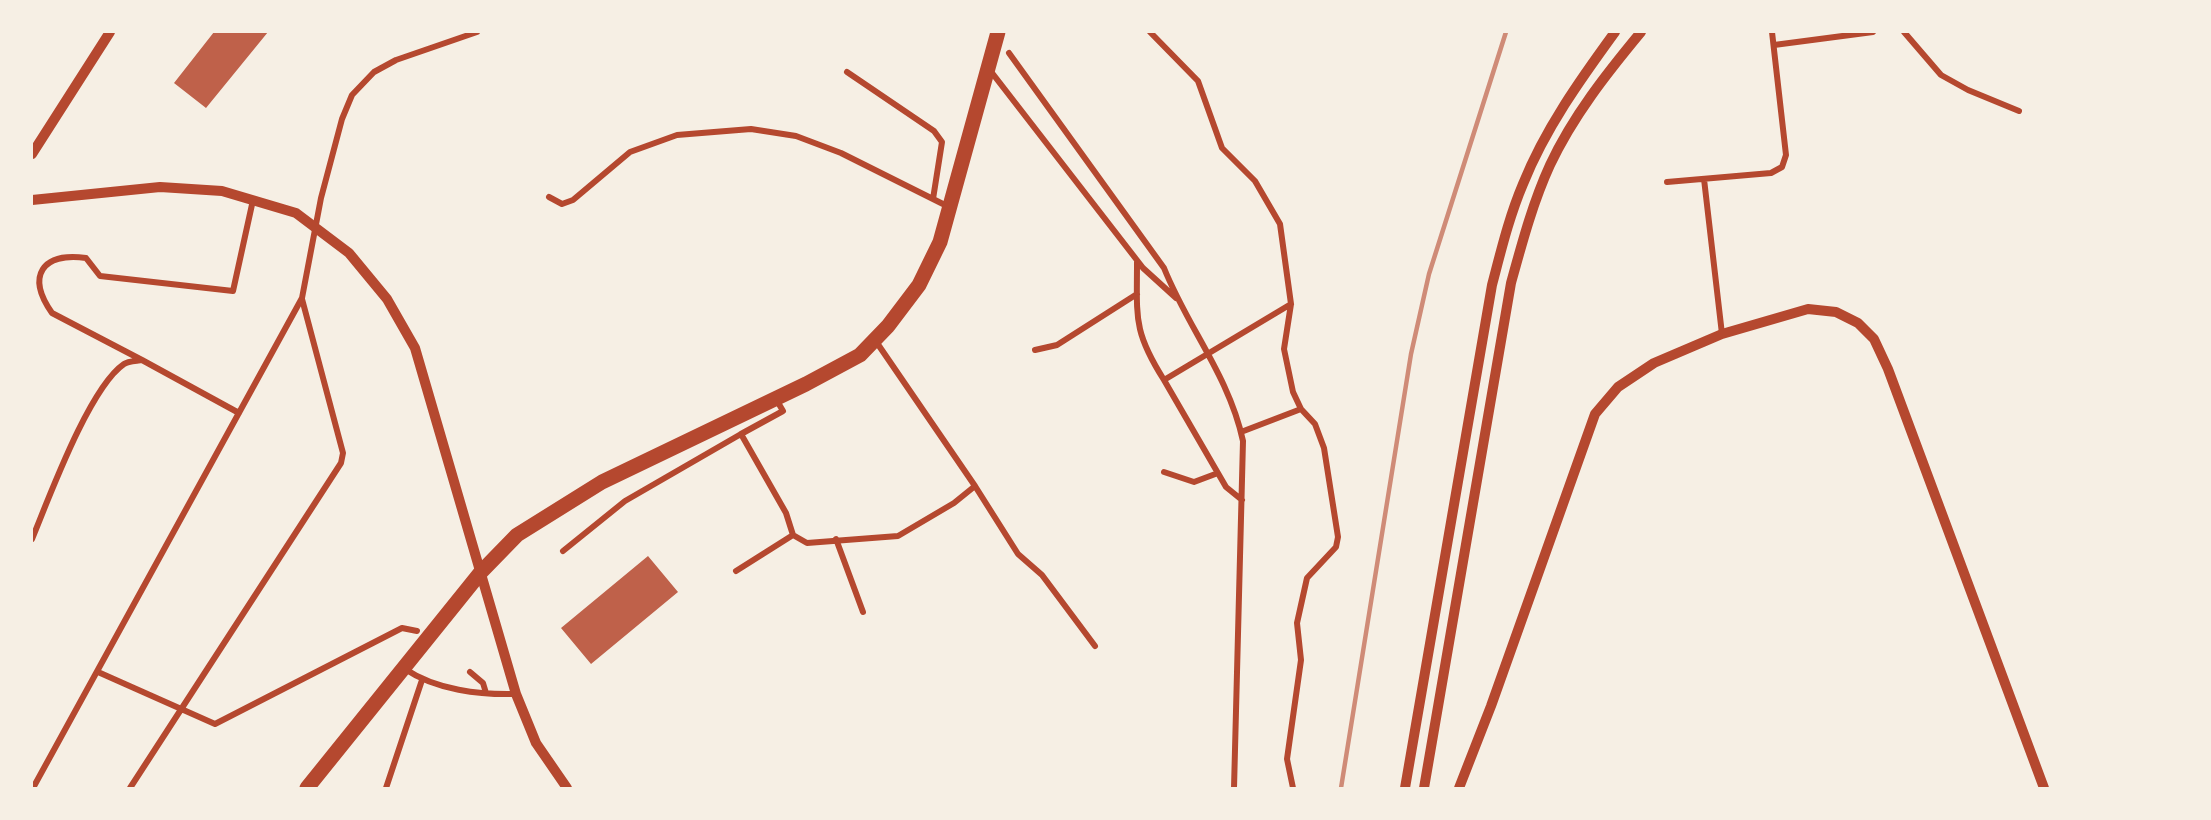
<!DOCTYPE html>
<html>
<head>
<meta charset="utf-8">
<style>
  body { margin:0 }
  #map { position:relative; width:2211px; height:820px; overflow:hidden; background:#f6efe4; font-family:Barlow,sans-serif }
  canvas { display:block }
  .frame { position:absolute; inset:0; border:33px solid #f6efe4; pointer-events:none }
</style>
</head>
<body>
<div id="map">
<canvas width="2211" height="820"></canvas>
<div class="frame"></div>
</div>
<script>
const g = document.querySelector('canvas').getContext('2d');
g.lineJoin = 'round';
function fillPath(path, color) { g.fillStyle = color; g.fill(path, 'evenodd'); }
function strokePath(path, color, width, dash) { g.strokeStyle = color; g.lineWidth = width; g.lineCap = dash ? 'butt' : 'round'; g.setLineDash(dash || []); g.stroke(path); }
const building = new Path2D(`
  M214,32h54l-62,76 -32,-25z
  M648,556l30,36 -87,72 -30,-36z`);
const minor = new Path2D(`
  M1150,32l48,49 24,67 33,33 25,43 11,80 -7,45 9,43 8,17 -60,23
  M1904,32l37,43 27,15 51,21
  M1774,45l99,-13
  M1009,53l155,215c24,60 65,108 79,173l-9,347
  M989,69l154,199 33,30
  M847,72l87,59 8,11 -9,57
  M1704,179l18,155
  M1667,182l104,-9 11,-6 4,-12 -14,-123
  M549,197l13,7 11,-4 57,-48 47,-17 74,-6 45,7 45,17 108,54
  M1137,262c0,56 -4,69 27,118l127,-76
  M875,340l100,146 43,68 24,21 53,71
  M1035,350l22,-5 80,-51
  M142,360l-90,-47c-26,-37 -10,-61 34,-55l14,18 133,15 20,-91
  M1164,380l62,107 16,13
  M776,399l7,12 -42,23 45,79 7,22
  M1164,472l30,10 24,-9
  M32,539c17,-41 57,-151 92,-175 4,-3 13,-3 18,-4l97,53
  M836,539l27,73
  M563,551l62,-50 116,-67
  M736,571l57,-36 14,8 91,-7 56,-33 21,-17
  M405,669c31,21 75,26 111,25
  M98,672l117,52 187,-96 15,3
  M470,672l13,11 3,10
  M33,788l269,-490 19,-100 21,-79 10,-24 22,-23 22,-12 81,-28
  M130,788l211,-325 2,-10 -41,-154
  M386,788l36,-108
  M1293,788l-6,-29 14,-99 -4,-37 10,-45 29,-31 2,-10 -14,-89 -9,-24 -14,-15`);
const tertiary = new Path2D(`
  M32,154l78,-122
  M32,200l128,-13 62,4 74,22 53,40 38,46 28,49 101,346 20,49 31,45
  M1405,788l87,-503c9,-34 17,-68 31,-101 22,-55 57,-104 92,-152
  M1424,788l87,-505c11,-40 22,-81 39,-118 23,-49 57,-92 91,-133
  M1459,788l32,-82 104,-292 23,-27 36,-24 68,-29 86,-25 28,3 22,11 16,16 14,30 156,419`);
const trunk = new Path2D(`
  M307,788l174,-216 36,-37 85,-53 204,-98 54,-29 28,-29 31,-41 21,-43 58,-210`);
const rail = new Path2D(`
  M1341,788l70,-434 18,-80 77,-242`);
fillPath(building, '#bf614a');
strokePath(minor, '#b5482f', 6);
strokePath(tertiary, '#b5482f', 10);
strokePath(trunk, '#b5482f', 15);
strokePath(rail, '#cf8b77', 4.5);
</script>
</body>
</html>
